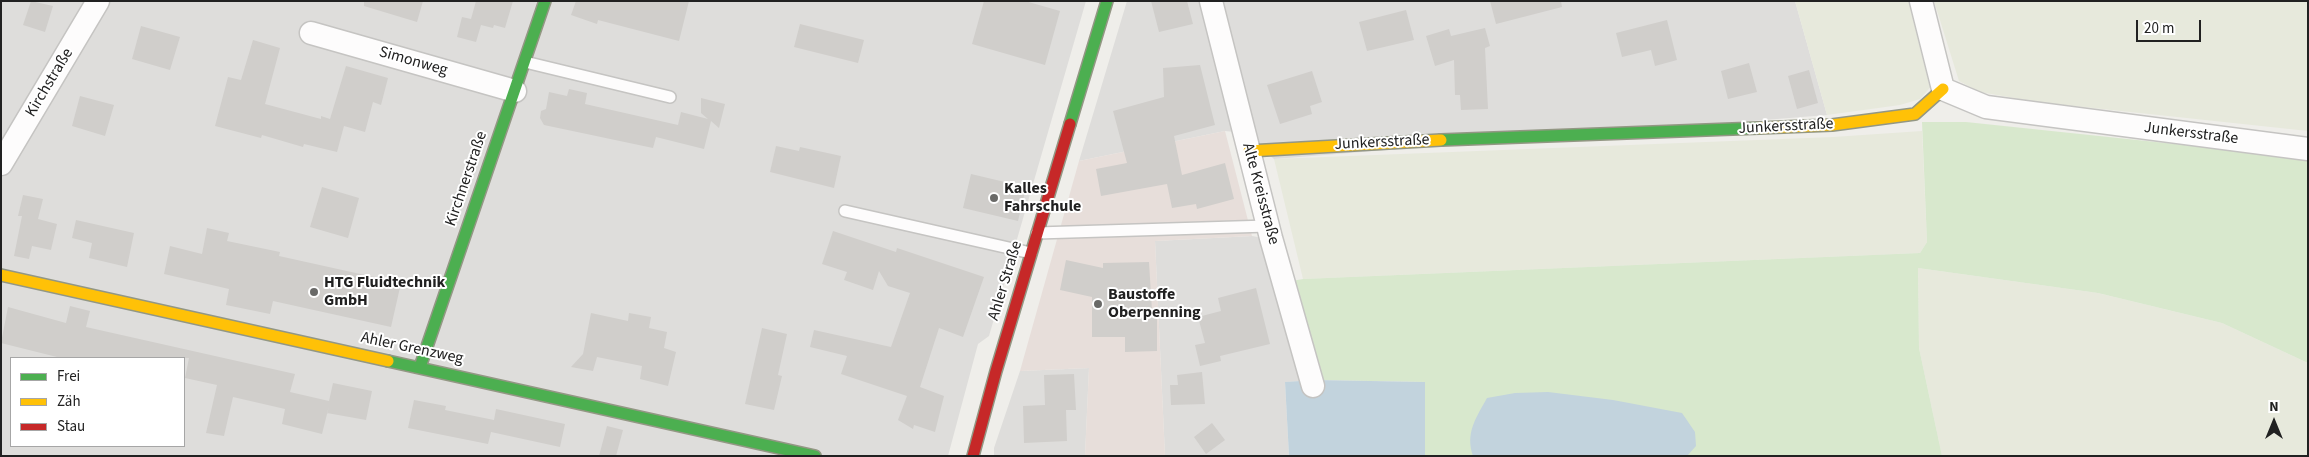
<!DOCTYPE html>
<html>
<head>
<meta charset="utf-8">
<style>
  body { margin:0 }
  #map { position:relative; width:2309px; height:457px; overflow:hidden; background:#efeeea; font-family:"Source Sans 3",sans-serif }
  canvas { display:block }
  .frame { position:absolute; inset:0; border:2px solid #212121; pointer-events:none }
  .legend { position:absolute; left:10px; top:357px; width:175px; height:90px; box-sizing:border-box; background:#fff; border:1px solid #a6a6a6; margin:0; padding:6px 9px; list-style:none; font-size:15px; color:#212121 }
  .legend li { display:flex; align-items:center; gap:10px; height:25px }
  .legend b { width:25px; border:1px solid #a6a6a6 }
  .north { position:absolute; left:2249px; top:397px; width:50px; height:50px; -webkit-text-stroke:4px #fff; paint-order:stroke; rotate:0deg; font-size:14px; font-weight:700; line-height:20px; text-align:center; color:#212121 }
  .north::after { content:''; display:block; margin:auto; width:18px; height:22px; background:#212121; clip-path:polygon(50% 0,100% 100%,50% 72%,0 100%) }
  .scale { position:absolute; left:2136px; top:20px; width:65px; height:22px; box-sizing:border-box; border:2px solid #212121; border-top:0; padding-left:6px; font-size:15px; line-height:18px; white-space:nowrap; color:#212121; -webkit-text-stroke:4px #fff; paint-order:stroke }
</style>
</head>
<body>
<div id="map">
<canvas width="2309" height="457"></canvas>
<div class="frame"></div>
<ul class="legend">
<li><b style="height:6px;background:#4caf50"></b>Frei</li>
<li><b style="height:6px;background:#ffc107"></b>Zäh</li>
<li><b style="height:6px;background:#c62828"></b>Stau</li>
</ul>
<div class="north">N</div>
<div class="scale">20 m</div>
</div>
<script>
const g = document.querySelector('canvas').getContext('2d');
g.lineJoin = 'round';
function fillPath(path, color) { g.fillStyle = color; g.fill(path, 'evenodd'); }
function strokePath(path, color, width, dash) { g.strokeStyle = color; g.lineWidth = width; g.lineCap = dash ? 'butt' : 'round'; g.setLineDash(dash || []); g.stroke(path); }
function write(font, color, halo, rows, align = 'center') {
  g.font = font + ' "Source Sans 3",sans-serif'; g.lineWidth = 4; g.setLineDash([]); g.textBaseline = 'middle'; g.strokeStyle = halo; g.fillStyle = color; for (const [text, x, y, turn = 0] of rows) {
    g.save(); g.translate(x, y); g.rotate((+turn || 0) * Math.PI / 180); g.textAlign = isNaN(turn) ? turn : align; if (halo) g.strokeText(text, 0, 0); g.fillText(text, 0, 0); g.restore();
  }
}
const residential = new Path2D(`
  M1,1h1085l-97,335 -11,8 -30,112h-947zM11,358h173v88h-173z
  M1127,1h668l32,114 -553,44 -30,-26 -19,-2 -146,30z
  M1252,236l16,3 37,142 -20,1 4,74h-124l-10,-215z
  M1089,368l-4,88h-91v-8l26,-77z`);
const commercial = new Path2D(`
  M1225,131l27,105 -97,5 10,215h-80l4,-88 -69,3 59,-210z`);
const farmland = new Path2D(`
  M1795,1h119l20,82 -14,16 -20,6 -73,10z
  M1934,1h374v130l-271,-29 -57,-10 -21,-11z
  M1922,131l5,111 -7,11 -617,26 -29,-120 559,-22z
  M1918,268l180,25 124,30 86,40v93h-366l-23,-108z`);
const grass = new Path2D(`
  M1922,122h44l342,36v205l-86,-40 -124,-30 -180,-25 1,80 23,108h-517v-74l-109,-2 -30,-98 17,-3 617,-26 7,-11z`);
const water = new Path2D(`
  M1316,380l109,2v74h-136l-4,-74z
  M1548,392l65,8 69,13 13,19 1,14 -9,10h-214c-8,-23 3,-38 14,-58l28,-5z`);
const building = new Path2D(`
  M31,1l22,5 -8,26 -22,-7z
  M364,1h59l-6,21 -53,-16z
  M476,1h37l-8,27 -11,-3 -1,3 -12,-3 -5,17 -19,-5 5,-20 9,2z
  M576,1h113l-10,40 -81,-21 -1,4 -26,-9z
  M984,1h41l35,10 -15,54 -73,-21z
  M1151,1h36l6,23 -34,8z
  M1490,1h71l1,6 -66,17z
  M1406,10l8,30 -47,11 -8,-29z
  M1667,20l10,40 -22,6 -4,-16 -29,7 -6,-24z
  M800,24l64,16 -6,23 -64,-16z
  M141,26l39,11 -10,33 -38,-11z
  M1485,28l5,18 -5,2 3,61 -27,1 -1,-15h-5l-1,-35 -19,6 -9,-30 23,-7 2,7z
  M253,40l27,8 -15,56 56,15v-3l9,3 16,-53 42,12 -7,27 -8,-3 -8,30 -21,-6 -7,26 -33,-8 -1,3 -41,-12 -1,3 -46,-12 13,-49 13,3z
  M1749,63l8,29 -29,7 -7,-28z
  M1200,65l15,60 -41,11 8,39 43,-12 9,36 -37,10 -1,-5 -24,4 -5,-24 -66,12 -5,-27 31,-6 -14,-52 51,-14 -1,-29z
  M1809,70l9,33 -21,6 -9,-33z
  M1312,71l10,31 -12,4 2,8 -32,10 -13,-39z
  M569,89l18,4 -2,11 93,21 3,-13 27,7 -7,-6v-15l24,6 -6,24 -8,-7 -7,28 -48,-12 -3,11 -109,-23 -4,-7 1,-7 5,-2 3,-17 18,4z
  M80,96l34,9 -9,31 -33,-10z
  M776,146l23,5 1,-4 41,9 -7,32 -64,-16z
  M971,174l55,13 -8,34 -55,-13z
  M322,187l37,11 -11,40 -38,-11z
  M23,195l20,4 -5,20 19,5 -6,26 -19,-4 -3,13 -15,-3 8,-40h-4z
  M76,220l58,13 -7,34 -38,-9 3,-15 -20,-5z
  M207,228l22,5 -2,8 53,11 -1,4 122,27 -10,44 -118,-26 -3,13 -44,-9 3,-16 -65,-15 6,-28 32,8z
  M833,231l63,21 1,-4 87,29 -21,60 -24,-9 -19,59 24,9 -9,36 -21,-7 -1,4 -15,-9 9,-24 -66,-22 6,-18 -37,-9 4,-17 77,17 19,-54 -22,-7 -9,-15 -6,19 -29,-10 3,-8 -25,-8z
  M1066,260l37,8v-5l46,-1 3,49h5v40l-32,1v-15h-33v-40l-32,-7z
  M1256,288l14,56 -50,12 1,5 -21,5 -5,-21 10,-2 -7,-26 23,-6 -3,-13z
  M70,306l20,5 -4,16 209,47 -5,18 39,9 4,-18 39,8 -6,29 -39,-7 2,-7 -7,28 -40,-10 3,-15 -52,-12 -9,39 -18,-3 11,-48 -32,-7 4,-20h-128l-60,-15 7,-36 58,16z
  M591,313l37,8 1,-8 22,4 -2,11 18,4 -3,16 12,4 -8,34 -28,-7 2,-13 -45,-9 -4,14 -22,-4 12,-13z
  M762,328l25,6 -9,41 4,1 -8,34 -29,-6z
  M1202,372l3,32 -34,1 -1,-20h8l-1,-10z
  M1074,374l2,36h-10l1,31 -43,2 -1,-37 22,-1 -1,-30z
  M414,400l32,6 -1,4 49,10 2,-11 69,15 -5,23 -69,-15 -3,12 -80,-16z
  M1212,423l13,17 -19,14 -12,-17z
  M607,426l16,4 -7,26h-17z`);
const lane = new Path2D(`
  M525,62l145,35
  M845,211l186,42
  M1037,233l231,-7`);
const street = new Path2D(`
  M1211,1l60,237 42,148
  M1921,1l22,88 43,18 322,42
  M311,33l204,58
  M1,164l97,-163`);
const fast = new Path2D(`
  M1070,124l37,-123
  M1441,140l318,-12
  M388,361l427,95
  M420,367l125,-366`);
const slow = new Path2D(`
  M1759,128l73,-3 83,-11 28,-25
  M1249,151l192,-11
  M1,275l387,86`);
const jam = new Path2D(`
  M973,456l23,-85 74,-247`);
const markers = [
  [994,198,5,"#696967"],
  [314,292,5,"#696967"],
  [1098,304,5,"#696967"]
];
const streetNames = [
  ["Simonweg",413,62,16],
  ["Kirchstraße",50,83,-59],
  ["Junkersstraße",1786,127,-3],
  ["Junkersstraße",2191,134,7],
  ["Junkersstraße",1382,143,-3],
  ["Kirchnerstraße",467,179,-71],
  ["Alte Kreisstraße",1260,194,75],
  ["Ahler Straße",1006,281,-73],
  ["Ahler Grenzweg",412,349,12]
];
const poiNames = [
  ["Kalles",1004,189],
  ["Fahrschule",1004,207],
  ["HTG Fluidtechnik",324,283],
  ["GmbH",324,301],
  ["Baustoffe",1108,295],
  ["Oberpenning",1108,313]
];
fillPath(residential, '#dedddb');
fillPath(commercial, '#e7deda');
fillPath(farmland, '#e7e9dc');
fillPath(grass, '#d8e8cd');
fillPath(water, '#c2d3dd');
fillPath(building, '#d0cecb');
strokePath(lane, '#c5c4c2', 14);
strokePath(street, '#c5c4c2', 25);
strokePath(fast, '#939784', 14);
strokePath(slow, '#939784', 14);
strokePath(jam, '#939784', 14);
strokePath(lane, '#fdfcfc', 11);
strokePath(street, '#fdfcfc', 22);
strokePath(fast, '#4caf50', 11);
strokePath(slow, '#ffc107', 11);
strokePath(jam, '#c62828', 11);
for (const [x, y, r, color] of markers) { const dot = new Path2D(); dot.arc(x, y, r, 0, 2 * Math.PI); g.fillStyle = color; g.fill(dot); strokePath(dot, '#fff', 2); }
write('16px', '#212121', '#fff', streetNames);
write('bold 16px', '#212121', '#fff', poiNames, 'left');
</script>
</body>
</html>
